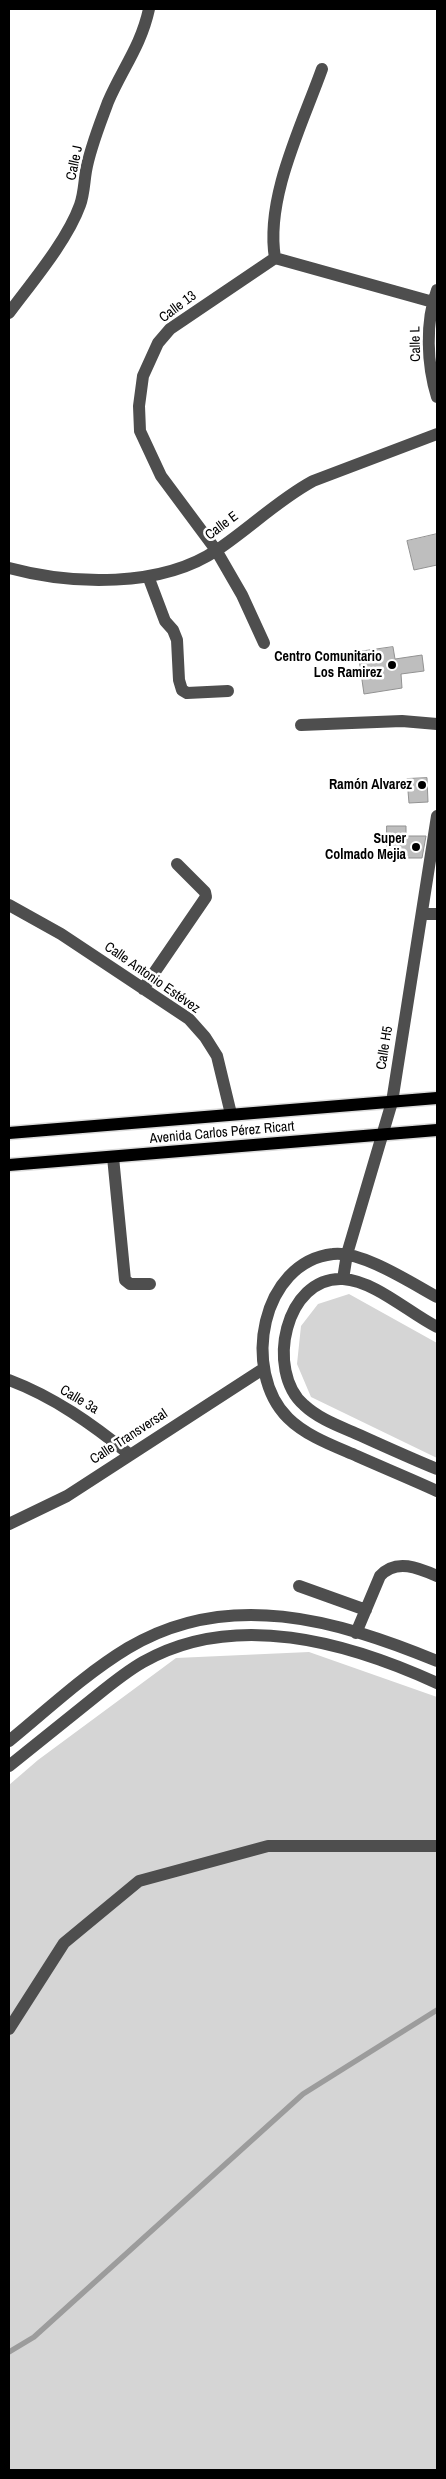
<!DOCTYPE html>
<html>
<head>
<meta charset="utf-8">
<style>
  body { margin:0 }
  #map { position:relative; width:446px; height:2479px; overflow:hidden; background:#fff; font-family:"Archivo Narrow",sans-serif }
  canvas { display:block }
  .frame { position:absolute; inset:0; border:10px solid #000; pointer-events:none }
</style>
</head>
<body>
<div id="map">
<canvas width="446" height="2479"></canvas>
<div class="frame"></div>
</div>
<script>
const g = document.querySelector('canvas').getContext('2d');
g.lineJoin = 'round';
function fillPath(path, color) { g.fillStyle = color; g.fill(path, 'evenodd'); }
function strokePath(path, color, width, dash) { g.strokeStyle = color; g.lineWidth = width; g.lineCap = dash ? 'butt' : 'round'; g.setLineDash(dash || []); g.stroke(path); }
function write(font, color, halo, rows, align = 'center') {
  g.font = font + ' "Archivo Narrow",sans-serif'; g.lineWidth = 5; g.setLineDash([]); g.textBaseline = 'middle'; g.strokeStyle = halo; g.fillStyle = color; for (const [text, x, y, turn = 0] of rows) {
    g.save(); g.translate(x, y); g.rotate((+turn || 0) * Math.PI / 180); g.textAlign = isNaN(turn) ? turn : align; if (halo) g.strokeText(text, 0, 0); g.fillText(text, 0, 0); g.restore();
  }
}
const green = new Path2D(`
  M349,1294l88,49v115l-126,-61 -14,-33 4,-38 17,-22z
  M309,1652l128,45v773h-428v-685l29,-25 138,-102z`);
const stream = new Path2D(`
  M9,2352l25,-15 269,-243 134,-84`);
const building = new Path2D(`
  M437,534v31l-23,5 -7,-29z
  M393,647l2,12 27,-4 2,16 -23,3 1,14 -38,6 -6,-42z
  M427,778l1,24 -19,1 -2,-24z
  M387,826h19v10h20l-4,22h-35z`);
const minor = new Path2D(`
  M275,258c-10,-60 27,-133 47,-189
  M437,290c-12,32 -10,75 0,107
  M9,313c23,-31 58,-72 71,-108 4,-11 4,-22 6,-34 4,-23 14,-47 22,-69 14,-33 33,-56 41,-93
  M9,568c63,17 152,20 208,-18 33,-22 61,-50 96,-69l124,-47
  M148,576l17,45 8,9 4,10 2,40 3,10 5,3 41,-2
  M264,643l-22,-48 -26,-45 -55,-74 -21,-45 -1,-25 4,-30 15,-33 12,-14 105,-71 158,44
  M301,725l101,-4 35,3
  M9,905l52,29 128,85 16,18 12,19 14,58
  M422,914h15
  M143,989l63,-92 -1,-5 -28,-28
  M113,1157l12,123 5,4h20
  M343,1279l4,-25 45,-152 45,-286
  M437,1297c-24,-13 -76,-47 -104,-43 -72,8 -92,117 -45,164 18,18 46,28 69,38 27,12 54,23 80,35
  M437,1327c-28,-14 -62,-46 -94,-48 -58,-3 -78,92 -39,126 15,14 35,21 53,29 27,12 53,24 80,35
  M9,1380c45,17 83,44 120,74
  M9,1524l58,-28 196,-127
  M299,1586l67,24
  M356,1633l24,-57c16,-18 39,-8 57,0
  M9,1741c38,-31 76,-67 119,-93 100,-60 209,-28 309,13
  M9,1766c25,-20 51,-41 76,-61 19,-15 37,-31 58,-43 92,-52 204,-20 294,21
  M9,2029l55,-86 75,-62 129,-35h169`);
const major = new Path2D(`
  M9,1133l428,-35
  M9,1165l428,-35`);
const markers = [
  [392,665,5,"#000"],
  [422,785,5,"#000"],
  [416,847,5,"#000"]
];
const streetNames = [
  ["Calle J",75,163,-78],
  ["Calle 13",178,307,-37],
  ["Calle L",416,344,-91],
  ["Calle E",222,526,-37],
  ["Calle Antonio Estévez",152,978,35],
  ["Calle H5",385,1048,-81],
  ["Avenida Carlos Pérez Ricart",222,1133,-5],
  ["Calle 3a",79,1400,31],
  ["Calle Transversal",129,1437,-33]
];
const poiNames = [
  ["Centro Comunitario",382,657],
  ["Los Ramirez",382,673],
  ["Ramón Alvarez",412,785],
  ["Super",406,839],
  ["Colmado Mejia",406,855]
];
fillPath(green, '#d5d5d5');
strokePath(stream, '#9c9c9c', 5.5);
fillPath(building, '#bebebe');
strokePath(building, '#929292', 1);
strokePath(major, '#dbdbdb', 15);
strokePath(minor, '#4e4e4e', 12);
strokePath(major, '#000', 12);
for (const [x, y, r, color] of markers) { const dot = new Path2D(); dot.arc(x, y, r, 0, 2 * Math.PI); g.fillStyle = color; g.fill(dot); strokePath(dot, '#fff', 2); }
write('14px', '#000', '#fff', streetNames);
write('bold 14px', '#000', '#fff', poiNames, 'right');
</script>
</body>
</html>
